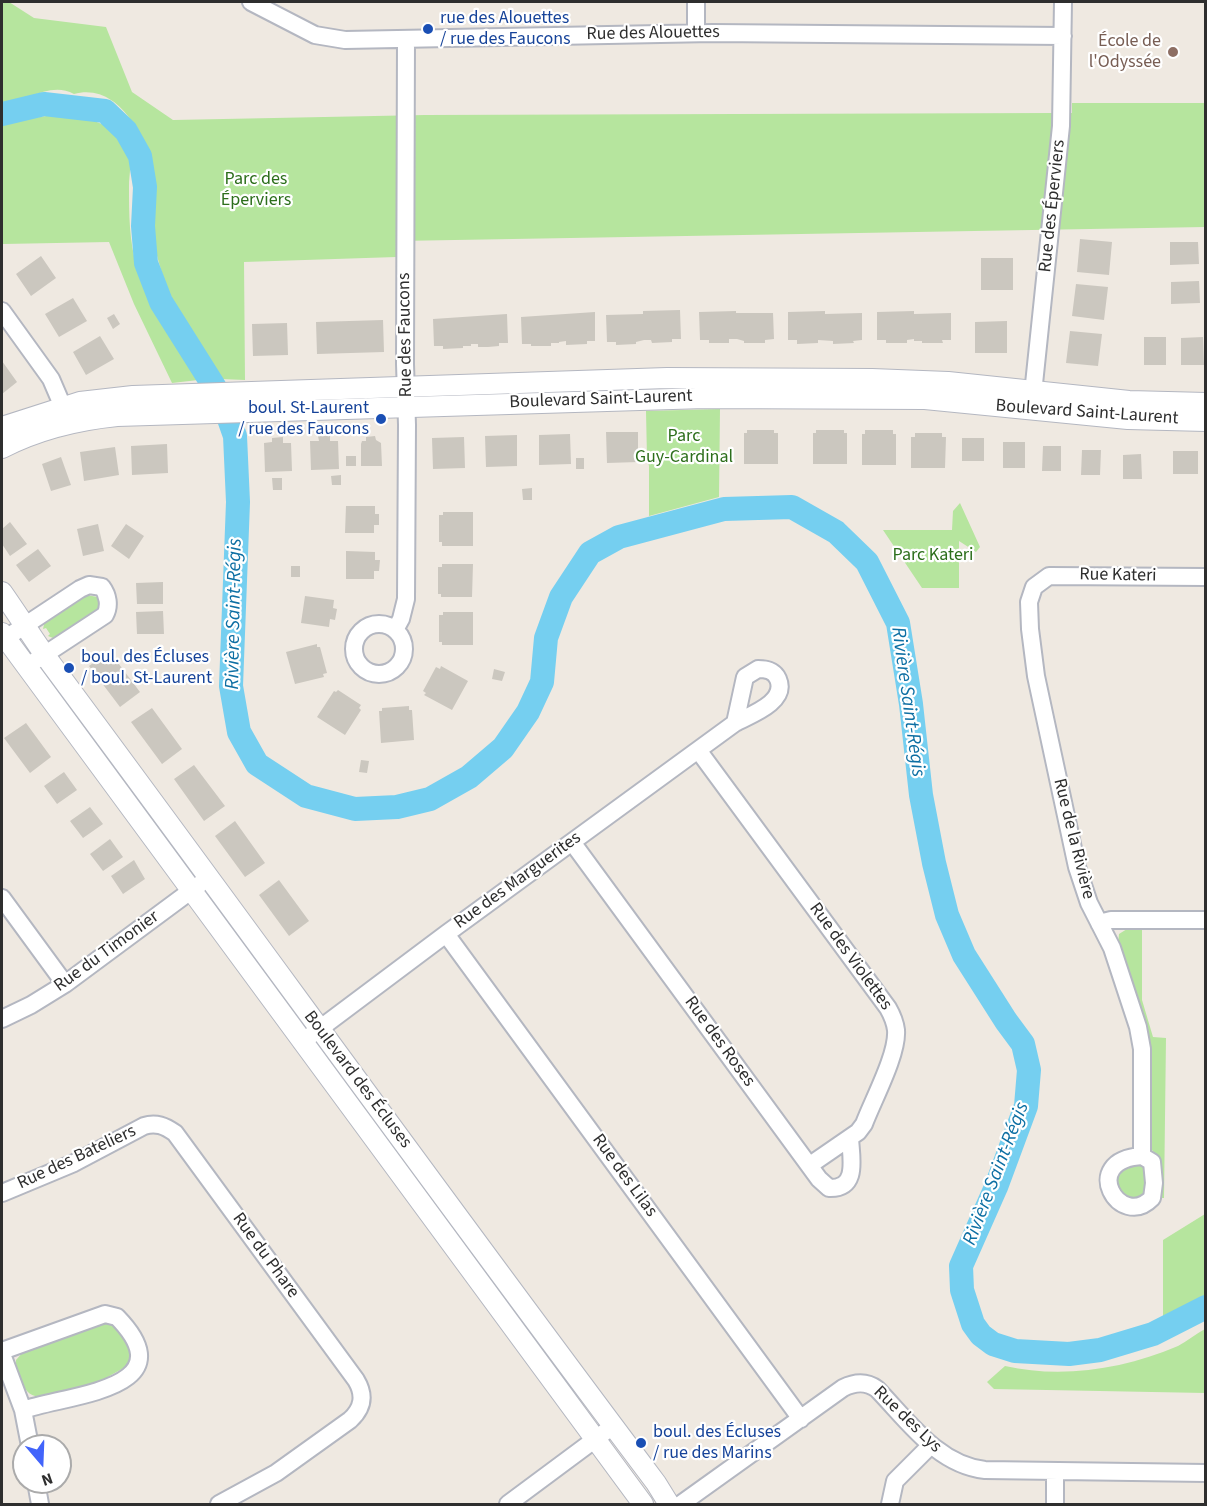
<!DOCTYPE html>
<html>
<head>
<meta charset="utf-8">
<style>
  body { margin:0 }
  #map { position:relative; width:1207px; height:1506px; overflow:hidden; background:#efe9e1; font-family:"Source Sans 3",sans-serif }
  canvas { display:block }
  .frame { position:absolute; inset:0; border:3px solid #2e2e2e; pointer-events:none }
  .north { position:absolute; left:12px; top:1434px; width:60px; height:60px; box-sizing:border-box; background:#fff; border:2px solid #ababab; border-radius:50%; rotate:161deg; font-size:16px; font-weight:700; line-height:24px; text-align:center; color:#2e2e2e }
  .north::after { content:''; display:block; margin:auto; width:21px; height:27px; background:#4264fb; clip-path:polygon(50% 0,100% 100%,50% 72%,0 100%) }
</style>
</head>
<body>
<div id="map">
<canvas width="1207" height="1506"></canvas>
<div class="frame"></div>
<div class="north">N</div>
</div>
<script>
const g = document.querySelector('canvas').getContext('2d');
g.lineJoin = 'round';
function fillPath(path, color) { g.fillStyle = color; g.fill(path, 'evenodd'); }
function strokePath(path, color, width, dash) { g.strokeStyle = color; g.lineWidth = width; g.lineCap = dash ? 'butt' : 'round'; g.setLineDash(dash || []); g.stroke(path); }
function write(font, color, halo, rows, align = 'center') {
  g.font = font + ' "Source Sans 3",sans-serif'; g.lineWidth = 4.5; g.setLineDash([]); g.textBaseline = 'middle'; g.strokeStyle = halo; g.fillStyle = color; for (const [text, x, y, turn = 0] of rows) {
    g.save(); g.translate(x, y); g.rotate((+turn || 0) * Math.PI / 180); g.textAlign = isNaN(turn) ? turn : align; if (halo) g.strokeText(text, 0, 0); g.fillText(text, 0, 0); g.restore();
  }
}
const green = new Path2D(`
  M2,2h7l25,16 72,9 26,65 41,28 252,-5 627,-2h20v-10h133v124l-808,14 -1,16 -152,5 1,118 -24,-1c-26,-36 -50,-73 -62,-116 -5,-18 -8,-37 -8,-55 0,-12 4,-25 1,-36 -6,-36 -34,-90 -78,-78 -24,-13 -48,8 -72,12z
  M53,115c30,1 65,6 76,39 3,9 0,22 0,32 0,28 0,55 8,82 11,41 39,77 61,112l-26,3 -38,-79 -25,-62 -106,2 -1,-124 10,1z
  M720,409l-1,88 -70,19v-50l-2,-8 -1,-47z
  M960,503l20,44 -4,5 -17,-11v47h-37l-39,-58h69l1,-19z
  M87,595l10,2 3,5 -1,10 -41,25 -5,1 -5,-2 2,-2 -4,-6 -3,1 2,-9z
  M1127,929h15v71l11,37 13,1 -2,160h-6l-1,-41 -7,-10 -2,-108 -3,-16 -27,-79 1,-10z
  M1139,1162l6,4 2,24 -3,6c-12,5 -18,1 -28,-6 1,-22 3,-21 23,-28z
  M1205,1214v82l-42,24v-80z
  M108,1321c7,5 24,25 24,34 0,4 -2,7 -3,10l-34,19 -55,13c-17,-1 -20,-19 -24,-33v-4l7,-8z
  M1205,1329v64l-211,-4 -7,-7 18,-16c57,13 119,3 173,-20 9,-5 18,-12 27,-17z`);
const river = new Path2D(`
  M2,114l42,-10 61,7 21,20 14,25 5,31 -2,39 3,37 15,39 61,97 13,37 3,66 -7,184 8,46 18,32 49,32 49,13 42,-2 33,-8 39,-22 34,-29 25,-36 14,-30 4,-44 15,-41 29,-44 29,-16 105,-28 68,-2 44,25 31,30 31,61 13,81 10,91 13,68 13,52 17,40 42,66 17,23 6,26 -3,36 -30,81 -35,79 1,24 11,34 8,11 12,9 22,7 54,3 31,-4 53,-16 53,-27`);
const building = new Path2D(`
  M1080,239l32,3 -3,33 -32,-3z
  M1170,242h28l1,22 -29,1z
  M41,256l15,22 -25,18 -15,-22z
  M981,258h32v32h-32z
  M1199,281l1,22 -29,1v-22z
  M1076,284l32,3 -4,33 -32,-4z
  M73,298l14,23 -28,16 -14,-23z
  M680,310l1,29h-9v3l-20,1 -1,-3h-7l-8,2v2l-20,1v-3h-9l-1,-27 37,-1v-3z
  M736,311v2h37l1,26 -9,1v3h-21v-2l-7,-2h-8v4h-20v-3h-9l-1,-28z
  M825,311v3l37,-1v27l-9,1 1,2 -21,1v-3l-15,-1v3l-21,1v-4h-9v-28z
  M914,311v3l37,-1v27h-9l1,3h-21v-2h-8v-2l-7,1v3h-21v-3h-9v-28z
  M595,312v29h-8v3l-21,1v-4l-7,1v1h-8v3h-20v-2h-9l-1,-27z
  M114,314l6,10 -7,5 -6,-11z
  M507,314l1,29h-9v3l-11,1h-10v-3h-7v2h-8v2l-20,1v-3h-9l-1,-27z
  M383,320l1,32 -67,2 -1,-32z
  M1007,321v32h-32v-31z
  M287,323l1,32 -35,1 -1,-32z
  M1070,331l32,3 -4,32 -32,-3z
  M100,336l14,23 -28,16 -13,-23z
  M1144,337h22v28h-22z
  M1203,337l1,28h-23v-27z
  M2,361l15,21 -15,12z
  M747,430h27v3h4v31h-34v-31h3z
  M816,430h28v3h3v31h-34v-31h3z
  M865,430h28v4h3v31h-34v-31h3z
  M606,432h32v30l-31,1z
  M915,433h27v4h4l-1,31h-34v-31h4z
  M570,434l1,30 -32,1v-30z
  M517,435v31l-31,1 -1,-31z
  M318,436h12v5h8l1,28 -28,1 -1,-29h9z
  M375,436l1,4 5,3 1,23h-21v-22l1,-3h4v-4z
  M283,437v6h8l1,28 -27,1 -1,-29 8,-1v-4z
  M464,437l1,31 -32,1 -1,-31z
  M962,438h22v23h-22z
  M1003,442h22v26h-22z
  M167,444l1,29 -36,2 -1,-29z
  M1043,446h18v25h-19z
  M115,447l4,28 -35,6 -4,-29z
  M1082,450h19l-1,25h-19z
  M1173,451h25v23h-25z
  M1141,454l1,25h-19v-24z
  M346,456h10v10h-10z
  M61,457l10,28 -20,6 -9,-27z
  M576,458h8v11h-8z
  M341,475v10h-9l-1,-9z
  M272,478h10v12h-9z
  M532,488v12h-9l-1,-11z
  M346,506h29v8h4v11h-5v8h-29z
  M443,512h30v34h-31v-4h-3v-27h4z
  M10,522l17,22 -17,12 -8,-12v-15z
  M98,524l6,27 -21,5 -6,-27z
  M126,524l18,12 -15,23 -18,-13z
  M38,549l13,17 -22,16 -13,-17z
  M346,551l29,1v8h5l-1,11h-5v8h-28z
  M442,564h31l-1,33h-31v-3h-3v-27h4z
  M291,566h9v11h-9z
  M163,582v22h-26l-1,-21z
  M305,596l29,4 -1,8 4,1 -2,11 -5,-1 -1,8 -28,-4z
  M163,611l1,23h-27l-1,-22z
  M443,612h30v33h-31v-3h-3v-27h4z
  M317,644v3h3l7,26 -4,1 1,3 -29,7 -9,-32z
  M109,651l31,41 -20,15 -31,-41z
  M441,666l27,15 -16,29 -28,-15 2,-2 -3,-2 13,-24 4,2z
  M494,669l11,3 -3,9 -10,-2z
  M338,690l23,15 -2,3 2,2 -16,25 -28,-18 17,-26 2,1z
  M409,706v4h3l2,30 -33,3 -2,-32h3v-3z
  M152,708l30,41 -20,15 -31,-42z
  M26,723l25,34 -21,16 -26,-35z
  M361,760l8,1 -2,12 -8,-1z
  M194,765l31,41 -21,15 -30,-42z
  M64,772l13,18 -20,14 -13,-18z
  M90,807l13,17 -20,14 -13,-17z
  M235,821l30,42 -20,14 -30,-41z
  M110,839l13,18 -20,14 -13,-17z
  M134,860l11,19 -22,15 -12,-18z
  M279,880l30,41 -20,15 -30,-41z`);
const minor = new Path2D(`
  M251,2l64,33 30,5 368,-7 350,3
  M696,33v-31
  M2,311l49,68 12,28
  M1032,403l29,-277 2,-124
  M354 649a25 25 0 1 1 50 0a25 25 0 1 1-50 0Z
  M395,630l6,-11 5,-20 1,-174 -2,-61 1,-325
  M6,638l74,-49 9,-4 13,2c6,8 8,19 3,28l-70,46
  M758,669c8,0 16,1 20,10 10,23 -28,36 -43,44l10,-46z
  M698,750l190,258c4,7 7,14 8,22 2,24 -23,70 -32,94l-6,8 -48,33
  M572,842l247,337 10,9c30,1 22,-30 21,-50
  M2,898l63,86
  M1099,923l12,-3h95
  M446,934l355,485
  M2,1019l29,-14 34,-21 135,-100
  M302,1042l144,-108 289,-211
  M1142,1156v-107l-4,-22 -26,-79 -23,-45 -12,-36 -41,-191 -6,-47 -1,-27 5,-15 15,-11 157,1
  M1142,1156l10,6 2,21 -2,15c-32,33 -74,-38 -10,-42z
  M2,1193l72,-30 70,-37c12,-4 21,0 31,7l181,247c9,15 7,28 -6,40l-74,53 -57,31
  M2,1351l103,-37 12,3c71,73 -48,77 -94,93
  M2,1354l21,56 7,36
  M36,1482l4,22
  M508,1504l105,-78
  M681,1504l162,-116c12,-6 23,-7 34,1 31,32 61,76 108,81l221,3
  M890,1504l5,-23 36,-36
  M1055,1504v-33`);
const tertiary = new Path2D(`
  M2,427l78,-25 53,-6 534,-18 205,1 76,3 181,19 77,2
  M2,448c35,-18 75,-28 115,-32l588,-18 220,1 203,20 78,2
  M2,592c17,24 33,50 50,73 202,272 400,547 604,818l13,21
  M2,633l641,871`);
const markers = [
  [428,29,6,"#1a4fb4"],
  [1173,52,6,"#8d6e63"],
  [381,419,6,"#1a4fb4"],
  [69,668,6,"#1a4fb4"],
  [641,1443,6,"#1a4fb4"]
];
const transitNames = [
  ["rue des Alouettes",440,19],
  ["/ rue des Faucons",440,40],
  ["boul. St-Laurent",369,409,"right"],
  ["/ rue des Faucons",369,430,"right"],
  ["boul. des Écluses",81,658],
  ["/ boul. St-Laurent",81,679],
  ["boul. des Écluses",653,1433],
  ["/ rue des Marins",653,1454]
];
const streetNames = [
  ["Rue des Alouettes",653,34,-1],
  ["Rue des Éperviers",1053,206,-84],
  ["Rue des Faucons",406,335,-91],
  ["Boulevard Saint-Laurent",601,400,-2],
  ["Boulevard Saint-Laurent",1087,413,4],
  ["Rue Kateri",1118,576,1],
  ["Rue de la Rivière",1073,839,76],
  ["Rue des Marguerites",518,881,-36],
  ["Rue du Timonier",107,952,-36],
  ["Rue des Violettes",850,957,54],
  ["Rue des Roses",719,1042,54],
  ["Boulevard des Écluses",357,1080,53],
  ["Rue des Bateliers",77,1158,-25],
  ["Rue des Lilas",624,1176,54],
  ["Rue du Phare",265,1256,54],
  ["Rue des Lys",907,1420,44]
];
const educationNames = [
  ["École de",1161,42],
  ["l'Odyssée",1161,63]
];
const parkNames = [
  ["Parc des",256,180],
  ["Éperviers",256,201],
  ["Parc",684,437],
  ["Guy-Cardinal",684,458],
  ["Parc Kateri",933,556]
];
const waterNames = [
  ["Rivière Saint-Régis",235,614,-89],
  ["Rivière Saint-Régis",907,702,82],
  ["Rivière Saint-Régis",997,1174,-69]
];
fillPath(green, '#b6e59e');
strokePath(river, '#75cff0', 24);
fillPath(building, '#cbc7bf');
strokePath(minor, '#b4b7c1', 20);
strokePath(tertiary, '#b4b7c1', 22);
strokePath(minor, '#fff', 16);
strokePath(tertiary, '#fff', 20);
for (const [x, y, r, color] of markers) { const dot = new Path2D(); dot.arc(x, y, r, 0, 2 * Math.PI); g.fillStyle = color; g.fill(dot); strokePath(dot, '#fff', 2); }
write('18px', '#164399', '#fff', transitNames, 'left');
write('18px', '#2e2e2e', '#fff', streetNames);
write('18px', '#785e54', '#fff', educationNames, 'right');
write('18px', '#2c6e1b', '#fff', parkNames);
write('italic 20px', '#0d6fa3', '#fff', waterNames);
</script>
</body>
</html>
